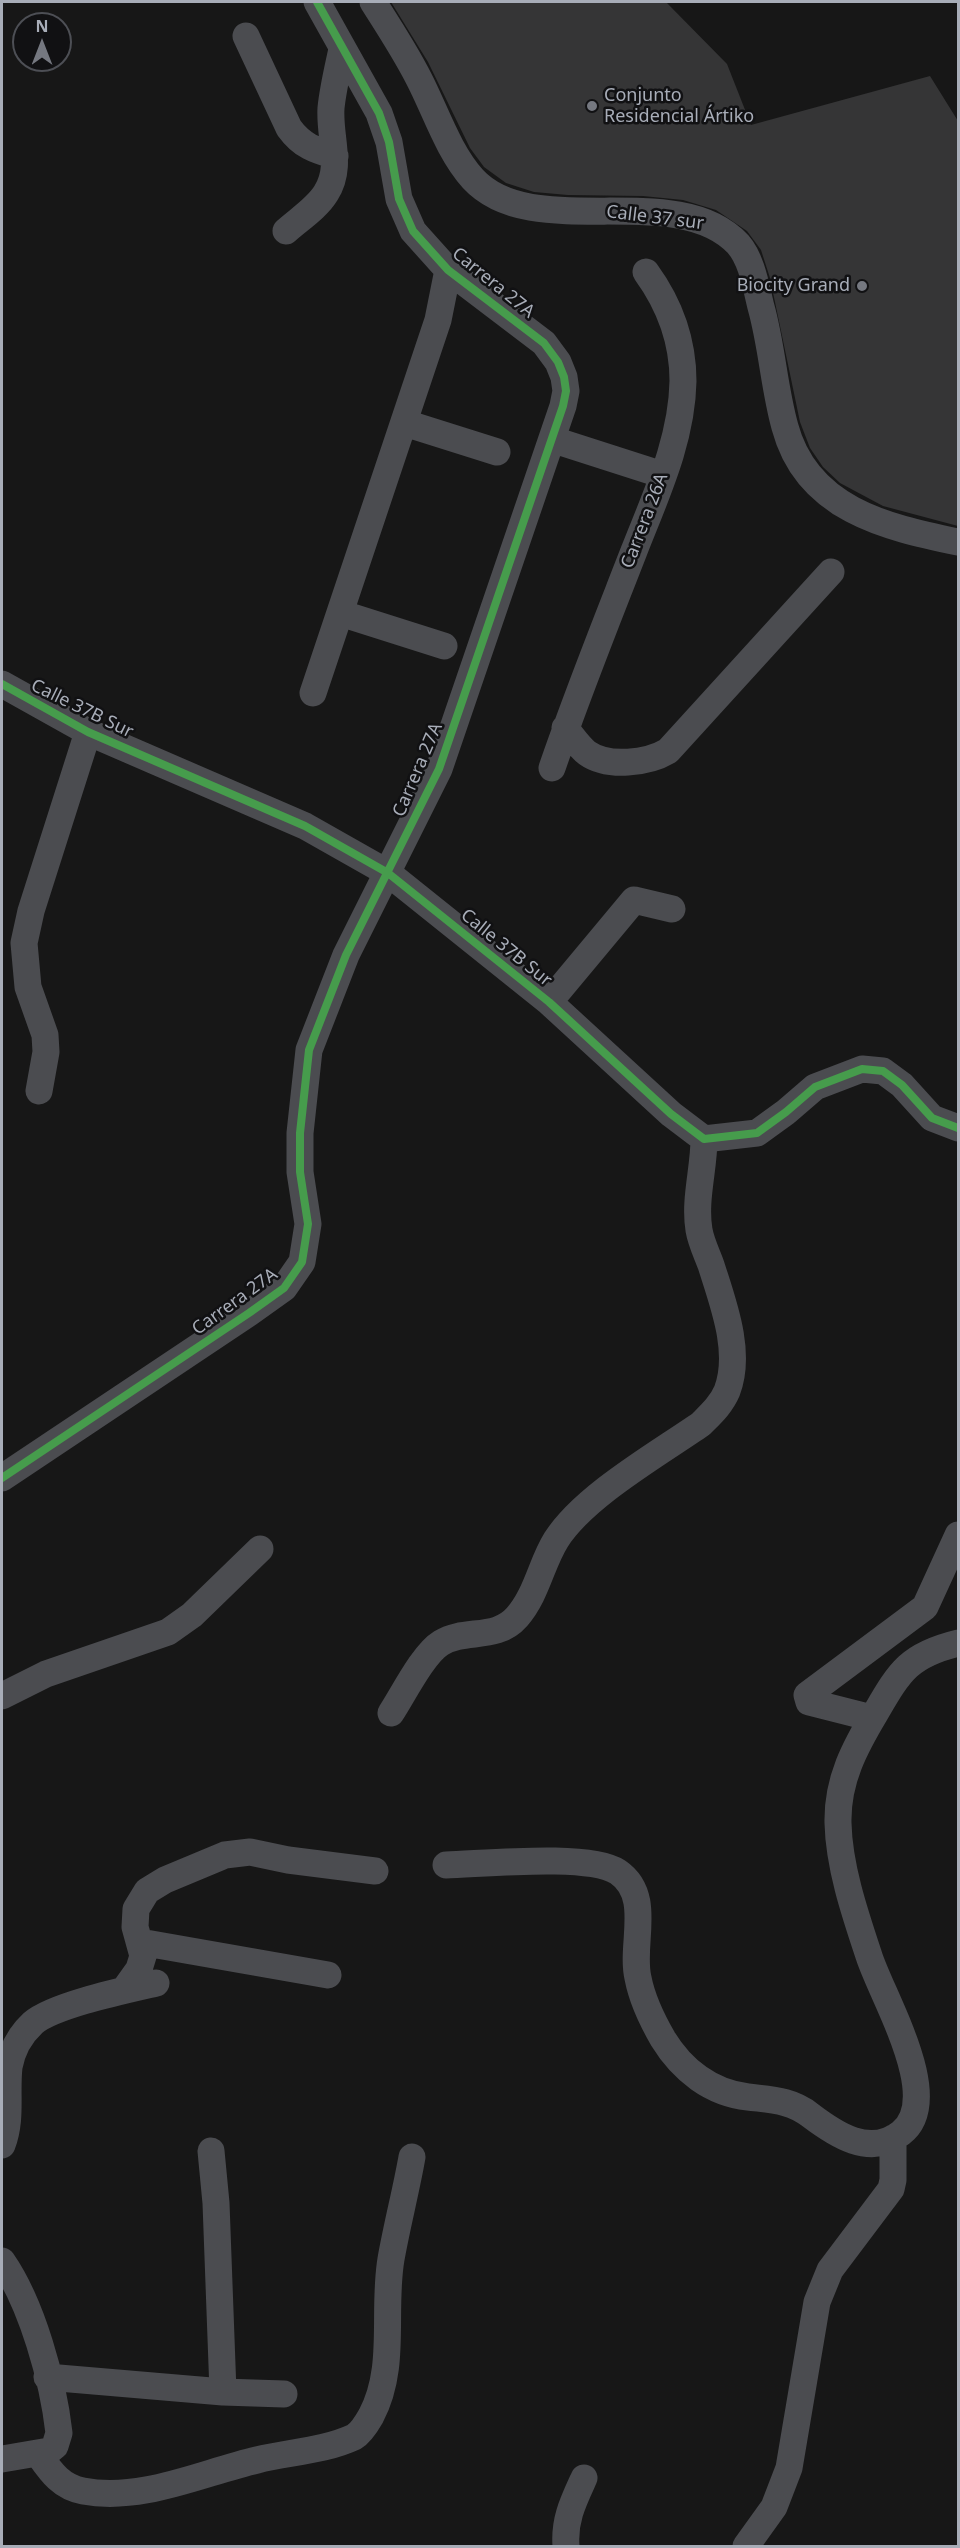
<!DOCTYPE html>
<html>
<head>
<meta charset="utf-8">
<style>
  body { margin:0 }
  #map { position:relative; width:960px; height:2548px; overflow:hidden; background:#171717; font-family:"Noto Sans",sans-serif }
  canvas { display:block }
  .frame { position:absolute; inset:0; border:3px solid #a8adb8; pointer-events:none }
  .north { position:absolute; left:12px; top:12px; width:60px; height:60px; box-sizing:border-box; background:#111113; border:2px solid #4d4f55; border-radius:50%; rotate:0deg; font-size:16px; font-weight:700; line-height:24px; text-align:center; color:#a8adb8 }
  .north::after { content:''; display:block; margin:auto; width:21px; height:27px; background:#757880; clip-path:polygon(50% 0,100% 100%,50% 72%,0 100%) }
</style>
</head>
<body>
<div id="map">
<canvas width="960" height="2548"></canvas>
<div class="frame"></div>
<div class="north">N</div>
</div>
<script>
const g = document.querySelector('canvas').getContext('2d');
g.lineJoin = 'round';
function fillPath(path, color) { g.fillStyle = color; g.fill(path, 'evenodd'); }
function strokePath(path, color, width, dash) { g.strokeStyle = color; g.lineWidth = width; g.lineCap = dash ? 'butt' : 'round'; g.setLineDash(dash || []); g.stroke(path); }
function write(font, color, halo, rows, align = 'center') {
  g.font = font + ' "Noto Sans",sans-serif'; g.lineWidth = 5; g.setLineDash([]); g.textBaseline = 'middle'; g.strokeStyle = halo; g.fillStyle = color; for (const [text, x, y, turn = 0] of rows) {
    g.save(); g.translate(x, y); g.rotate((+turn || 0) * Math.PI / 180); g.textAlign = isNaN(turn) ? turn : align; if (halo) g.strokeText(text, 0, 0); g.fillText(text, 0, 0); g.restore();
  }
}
const building = new Path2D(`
  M391,2h275l61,62 24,61 179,-49 28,45v405l-75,-20 -43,-23 -17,-16 -13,-19 -10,-26 -30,-144 -9,-28 -14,-19 -31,-21 -33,-10 -40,-4 -75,-1 -34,-3 -28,-9 -22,-16 -14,-19 -42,-86z`);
const minor = new Path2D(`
  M373,2c16,25 33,51 46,77 17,33 29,72 54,100 60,65 203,-1 265,65 14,16 18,43 23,63 11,39 13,81 24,120 22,82 100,100 173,115
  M246,36l43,92c13,18 26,22 46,28
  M286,231c12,-11 31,-23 40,-38 17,-27 3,-55 5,-85 2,-20 7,-40 11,-59
  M405,423l92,29
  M554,440l109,35
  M340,613l104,33
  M2,684l86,48 217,94 83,47 161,129 122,112 33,25 53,-6 29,-21 29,-25 47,-18 21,2 19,14 30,33 26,10
  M313,693l125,-373 10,-50
  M565,728c7,8 14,19 22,25 21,15 61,10 81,-2l163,-179
  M552,768c25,-73 54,-145 82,-217 21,-54 48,-110 49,-170 0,-41 -13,-76 -37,-109
  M549,1002l85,-102 38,9
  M39,1091l7,-39 -1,-17 -17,-48 -4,-44 7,-32 57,-179
  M2,1478l247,-165 35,-25 18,-26 6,-38 -8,-52v-39l9,-83 37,-95 93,-186 124,-363 3,-15 -2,-14 -6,-15 -14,-19 -96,-73 -35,-39 -14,-32 -10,-57 -10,-29 -62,-111
  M2,1696l44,-22 122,-42 24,-17 68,-66
  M391,1713c12,-18 32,-59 50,-70 24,-15 55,-2 76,-26 20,-23 24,-53 39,-77 28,-44 102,-86 145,-116 10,-10 20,-19 26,-33 15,-39 -4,-88 -16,-126 -4,-11 -10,-23 -12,-35 -5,-30 5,-61 5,-91
  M872,1718l-63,-16 -2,-7 118,-88 33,-72
  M446,1865c38,-1 143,-12 172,7 35,24 12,72 20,106 4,21 14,42 25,61 19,31 48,54 85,58 23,3 43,3 62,18 25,19 60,43 91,18 44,-34 -19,-136 -32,-177 -14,-42 -30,-89 -31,-133 -1,-43 17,-76 38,-111 24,-41 33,-57 82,-69
  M140,1942l188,33
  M124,1990l15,-21 4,-13 -8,-29 1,-18 11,-18 18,-11 60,-25 25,-3 38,8 87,11
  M2,2145c10,-26 4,-51 7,-78 3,-17 11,-32 24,-44 21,-18 93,-33 123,-40
  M211,2151l5,52 7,189
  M2,2261c30,43 51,119 57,172l-4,13 -6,5 -47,8
  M47,2377l176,15 61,2
  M39,2455c12,17 22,32 44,36 59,11 118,-18 174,-31 32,-8 67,-9 97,-23 7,-4 13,-14 17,-21 26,-49 11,-104 20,-157 6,-34 15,-68 21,-102
  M566,2546c-2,-26 7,-44 18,-68
  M746,2546l28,-39 15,-39 28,-166 13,-32 61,-81 2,-9v-42`);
const cycleway = new Path2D(`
  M2,684l86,48 217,94 83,47 161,129 122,112 33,25 53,-6 29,-21 29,-25 47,-18 21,2 19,14 30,33 26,10
  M2,1478l247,-165 35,-25 18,-26 6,-38 -8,-52v-39l9,-83 37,-95 93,-186 124,-363 3,-15 -2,-14 -6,-15 -14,-19 -96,-73 -35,-39 -14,-32 -10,-57 -10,-29 -62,-111`);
const markers = [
  [592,106,6,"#757880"],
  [862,286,6,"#757880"]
];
const poiNames = [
  ["Conjunto",604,96],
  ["Residencial Ártiko",604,117],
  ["Biocity Grand",850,286,"right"]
];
const streetNames = [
  ["Calle 37 sur",655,218,7],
  ["Carrera 27A",493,283,39],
  ["Carrera 26A",645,521,-69],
  ["Calle 37B Sur",82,709,26],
  ["Carrera 27A",418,770,-67],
  ["Calle 37B Sur",506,948,39],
  ["Carrera 27A",235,1302,-36]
];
fillPath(building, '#353536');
strokePath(minor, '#4b4c50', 27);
strokePath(cycleway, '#469c4c', 8);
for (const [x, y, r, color] of markers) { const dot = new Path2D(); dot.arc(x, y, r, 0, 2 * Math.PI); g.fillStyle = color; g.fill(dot); strokePath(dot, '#111113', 2); }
write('18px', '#a8adb8', '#111113', poiNames, 'left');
write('18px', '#a8adb8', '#111113', streetNames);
</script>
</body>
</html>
